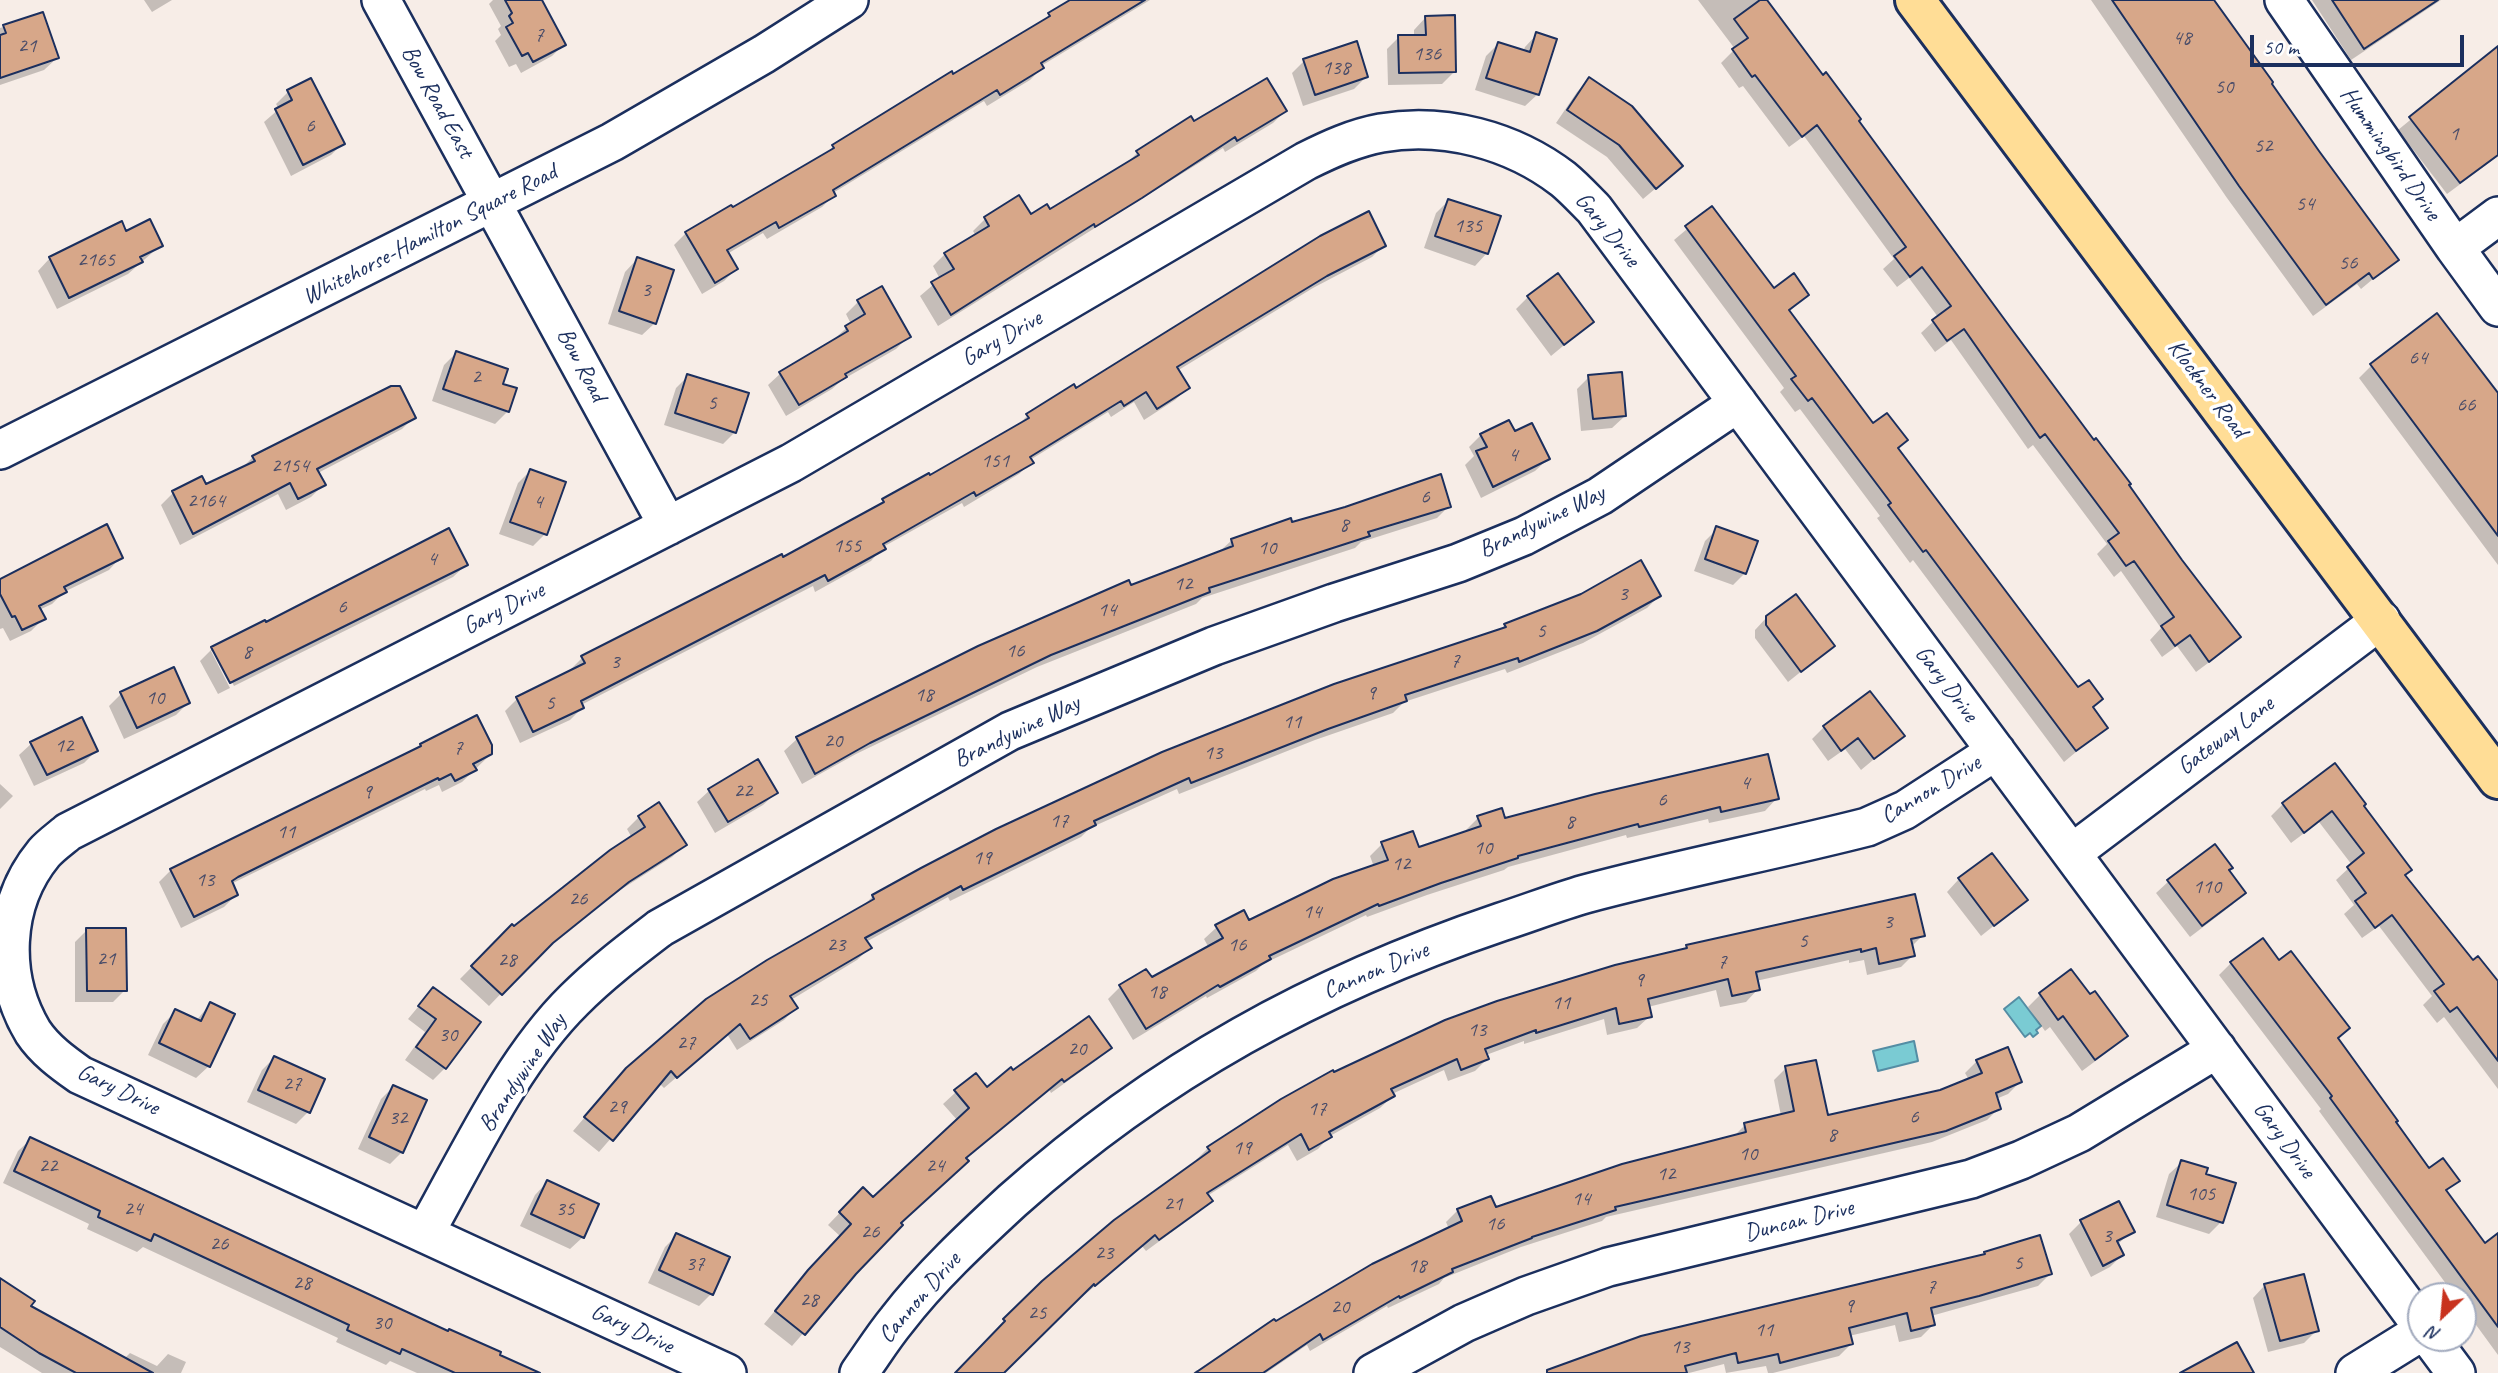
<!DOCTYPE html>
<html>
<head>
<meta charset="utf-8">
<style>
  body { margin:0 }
  #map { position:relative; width:2498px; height:1373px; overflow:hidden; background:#f7ede7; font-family:Caveat,sans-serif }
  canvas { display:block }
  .north { position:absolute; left:2407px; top:1282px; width:70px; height:70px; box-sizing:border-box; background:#fff; border:2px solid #a4acbf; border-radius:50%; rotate:206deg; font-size:19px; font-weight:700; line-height:28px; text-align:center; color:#1b2f5e }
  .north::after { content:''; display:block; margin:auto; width:24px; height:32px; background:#c8321e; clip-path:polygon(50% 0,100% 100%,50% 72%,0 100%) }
  .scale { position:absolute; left:2250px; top:35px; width:214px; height:32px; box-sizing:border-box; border:4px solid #1b2f5e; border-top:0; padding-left:9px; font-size:21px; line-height:24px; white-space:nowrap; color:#1b2f5e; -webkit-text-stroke:5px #fff; paint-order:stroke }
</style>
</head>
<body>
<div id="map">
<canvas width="2498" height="1373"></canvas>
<div class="north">N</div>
<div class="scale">50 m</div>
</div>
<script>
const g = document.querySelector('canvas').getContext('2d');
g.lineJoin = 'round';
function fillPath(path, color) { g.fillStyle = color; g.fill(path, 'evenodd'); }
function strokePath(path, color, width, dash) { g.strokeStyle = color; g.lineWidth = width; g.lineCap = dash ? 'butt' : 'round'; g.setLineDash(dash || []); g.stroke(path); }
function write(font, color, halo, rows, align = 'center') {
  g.font = font + ' Caveat,sans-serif'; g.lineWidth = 7; g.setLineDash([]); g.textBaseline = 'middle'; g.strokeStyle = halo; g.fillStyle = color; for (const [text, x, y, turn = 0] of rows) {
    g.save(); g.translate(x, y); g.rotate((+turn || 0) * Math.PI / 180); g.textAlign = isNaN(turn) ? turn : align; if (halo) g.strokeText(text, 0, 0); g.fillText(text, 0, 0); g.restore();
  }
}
const water = new Path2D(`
  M2019,997l22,29 -5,4 2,3 -5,4 -3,-4 -5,4 -21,-28z
  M1914,1041l4,20 -40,10 -5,-20z`);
const shadow = new Path2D(`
  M144,0h28l-20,12z
  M493,0h47l24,44 -12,12 -31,17 -5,-9 -7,3 -14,-26 6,-6 -3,-6 3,-3 -12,-22z
  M1074,0h76l-109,66 1,2 -12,12 -43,26 -3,-5 -151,92 1,2 -12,12 -55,32 -4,-6 -36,21 9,15 -12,12 -22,13 -28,-49 12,-12 46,-24 92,-54 9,-8 118,-73 2,2 86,-51 11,-11z
  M1698,0h67l474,637 -12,12 -31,23 -19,-26 -15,11 -12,-17 11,-12 -40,-57 -7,6 -17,-23 10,-10 -74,-99 -5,4 -77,-109 -16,12 -14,-19 17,-16 -29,-39 -12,9 -14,-18 11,-10 -90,-123 -15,11 -46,-61 -4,2 -18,-25 14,-14z
  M2091,0h121l58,84 127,175 -36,30 -4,-5 -44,32 -86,-118z
  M2312,0h129l-90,60z
  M42,15l15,43 -13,12 -44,15v-57z
  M1426,17l28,55 -12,12 -54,1 -1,-36 12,-12h15v-7z
  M1537,34l1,60 -13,12 -50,-16 11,-34 12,-12 25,8 2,-5z
  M2498,48v108l-51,38 -49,-64z
  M1304,61l62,16 -12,12 -51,17 -11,-33z
  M1590,79l78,99 -25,21 -36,-42 -51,-34 21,-31z
  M288,92l55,51 -12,12 -40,21 -27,-54 15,-13 -3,-5z
  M1285,111l-12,12 -48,29 -2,-4 -285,178 -18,-30 20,-17 -7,-13 12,-12 31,-18 -3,-5 12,-12 46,-3 19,-5 75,-46 13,-13 56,-29z
  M1448,201l39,52 -12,13 -51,-18 12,-35z
  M1712,208l62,82 33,5 -18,17 83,114 24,24 210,277 -42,35 -151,-202 -3,3 -33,-45 3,-2 -80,-107 -5,3 -15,-20 4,-4 -110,-148z
  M125,233l36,12 -33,29 -71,35 -19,-38 12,-13z
  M1384,245l-12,12 -59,31 -136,83 11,17 -13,12 -31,20 -10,-18 -23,15 -3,-5 -78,48 2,2 -13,12 -55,33 -2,-4 -79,44 -12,14 -56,31 -2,-6 -232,119 1,3 -12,12 -50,23 -15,-32 12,-12 54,-27 -1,-2 12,-12 201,-98 232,-132 13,-13 47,-25z
  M637,259l18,64 -13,12 -34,-11 17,-52z
  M1528,297l64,25 -41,34 -35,-47z
  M858,302l51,34 -13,13 -54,31 -10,9 -46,27 -18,-31 13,-12 54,-32 -1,-2 17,-15 -5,-10z
  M2437,316l61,82v167l-139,-187 12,-12z
  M456,353l45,32 14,5 -7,21 -13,13 -63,-23 12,-36z
  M688,376l47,56 -12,12 -59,-19 12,-37z
  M1589,377l36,39 -13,12 -31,3 -4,-42z
  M414,417l-12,12 -84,44 5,12 -12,12 -25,13 -8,-16 -98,51 -19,-40 12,-12 33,-6 34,-17 13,-13z
  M1481,435l67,24 -13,12 -54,27 -16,-33 9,-9 -5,-9z
  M530,471l15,63 -12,12 -34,-12 19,-51z
  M1449,506l-12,12 -76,24 -6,6 -153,50 -6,6 -159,63 -181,87 -54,30 -18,-33 13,-12 181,-91 241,-96 13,-12 59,-16z
  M1717,529l28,44 -12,12 -39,-14 11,-30z
  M121,557l-12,13 -45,22 -12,12 -13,6 4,9 -12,12 -21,10 -7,-13 -3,1v-49z
  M466,565l-13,12 -219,109 -19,-35h-4l19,37 -12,6 -18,-33 12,-12 54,-24z
  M1659,596l-12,12 -64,35 -76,30 -2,-4 -101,33 -11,11 -78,27 -136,54 -2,-5 -87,39 -9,9 -131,64 -2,-4 -82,45 4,6 -13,12 -66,40 5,8 -12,12 -47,30 -10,-16 -63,54 -5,-5 -60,69 -26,-21 41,-48 247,-175 12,-12 626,-265 6,-6z
  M1767,617l66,29 -45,36 -33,-44v-8z
  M121,694l67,9 -12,12 -52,24 -15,-33z
  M1824,727l78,9 -41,34 -16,-21 -17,12 -16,-22z
  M32,743l64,8 -12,12 -50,23 -15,-31z
  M421,745l70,9 -29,28 -20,10 -3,-7 -13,6 -1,-2 -194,95 5,11 -12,12 -43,21 -22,-46 12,-12 245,-120z
  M0,784l13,12 -13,13z
  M710,790l66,3 -13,12 -48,28 -18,-31z
  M1777,798l-12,13 -56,12 -1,-4 -81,19 -1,-3 -118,32 -4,3 -77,25 -60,22 -1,-2 -103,49 -7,7 -49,27 -1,-2 -73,44 -25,-41 12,-12 31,-8 58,-31 -5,-9 13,-12 31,-5 126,-55 -4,-11 12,-12 36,5 49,-16 -1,-3 12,-12 26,2z
  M659,804l25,41 -12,12 -58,37 -74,59 -51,53 -29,-27 52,-53 2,2 118,-90 -5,-9 12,-12z
  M2283,804l79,3 42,69 94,124v89l-54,-72 -7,6 -14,-18 9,-9 -53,-70 -17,12 -18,-24 10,-9 -18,-25 16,-15 -33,-43 -28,21 -20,-27z
  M2227,871l17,22 -12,12 -42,32 -34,-44 13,-12z
  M1959,879l67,21 -45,36 -34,-44z
  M87,930l38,60 -12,12h-38v-60z
  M1923,935l-12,12 2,8 -12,12 -34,8 -3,-15 -15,3v-3l-93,21 2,8 -12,13 -26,5 -4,-17 -68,17 2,9 -13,12 -30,7 -3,-16 -80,25v-3l-38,14 1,4 -12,12 -27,10 -4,-11 -52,24 1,2 -13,12 -50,28 -12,13 -21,12 -9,-16 -81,51 3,5 -12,12 -52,38 -4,-5 -60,51 -1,-2 -79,78h-45l240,-210 -1,-3 12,-12 74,-48 51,-26 349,-123 5,-5z
  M2279,962l69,66 -11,12 92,130 28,10 -11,12 52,70v93l-35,-48v-11h-8l-136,-185 2,-2 -102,-134 12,-12z
  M2071,972l55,64 -13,12 -31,23 -32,-44 -5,4 -17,-24 12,-12z
  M433,989l12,79 -12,12 -28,-20 20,-28 -17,-13z
  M210,1004l-1,62 -13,12 -48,-23 15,-31 12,-12 21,9z
  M1109,1048l-12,12 -46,33 -2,-4 -84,70 -66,65 -107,122 -28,-22 32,-39 45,-48 -13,-12 23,-24 22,-2 85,-78 -15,-17 13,-12 31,-3 26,-17z
  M274,1058l34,54 -12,12 -49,-22 15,-32z
  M1977,1061l43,21 -12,12 -12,5 3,9 -12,12 -55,22 -326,75 -4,4 -81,26 -77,31 -5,6 -51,24 -1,-2 -77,45 -3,-6 -41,28h-73l4,-3 2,2 76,-48 174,-95 -3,-7 12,-12h37l237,-72 13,-13 36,-9 -7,-36 12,-12 41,49 114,-25 28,-12 -4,-7z
  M393,1087l9,65 -12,12 -32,-15 23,-50z
  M31,1139l467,217 38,17h-119l-27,-12 -4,4 -50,-23 2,-4 -195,-91 -6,5 -50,-23 2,-5 -86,-41 15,-32z
  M2182,1162l22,13 17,47 -12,12 -53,-17 13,-43z
  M547,1182l36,55 -13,12 -50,-23 15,-31z
  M2081,1222l51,9 -15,14 5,10 -12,12 -19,10 -22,-43z
  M677,1235l34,59 -12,12 -51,-23 17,-36z
  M1985,1253l65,21 -12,12 -107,30 2,9 -12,12 -22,5 -4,-17 -46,11 2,8 -12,12 -66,17h-5l-2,-7 -40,7 -2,-9 -35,9h-140l433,-116z
  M0,1280l29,26 95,53 6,-6 27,13 11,-12 18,8 -5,11h-139l-42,-26z
  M2265,1285l52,45 -13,13 -36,9 -15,-54z`);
const building = new Path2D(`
  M505,0h37l24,45 -33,17 -5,-9 -6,3 -16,-29 7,-4 -4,-7 3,-3z
  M1070,0h75l-104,63 3,5 -44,27 -3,-5 -164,100 3,6 -57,32 -3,-6 -49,28 11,19 -23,14 -30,-51 46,-27 2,2 101,-59 -2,-3 120,-74 1,3 97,-58 -2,-3z
  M1760,0h7l56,75 3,-3 35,47 -2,2 154,210 81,109 2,-2 35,46 -2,1 53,75 59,77 -32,25 -19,-27 -15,11 -14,-20 13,-9 -40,-56 -8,5 -18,-25 11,-8 -74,-99 -5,4 -76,-109 -17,12 -15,-21 19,-14 -29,-39 -12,10 -16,-21 12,-9 -89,-122 -15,12 -47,-62 -3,2 -20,-28 16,-11 -14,-19z
  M2112,0h102l59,82 -1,2 47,67 80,109 -26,19 -4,-6 -43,32 -87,-119z
  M2332,0h106l-74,49z
  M43,12l16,46 -59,20v-43l6,-2 -3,-8z
  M1455,15l1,57 -57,1 -1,-38h28l-1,-19z
  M1536,32l21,7 -18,56 -53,-17 12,-36 32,10z
  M1357,41l11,36 -53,18 -12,-36z
  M2498,46v109l-38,28 -51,-66z
  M1589,77l43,29 51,60 -27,23 -37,-44 -52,-35z
  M311,78l34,66 -42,21 -28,-56 17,-9 -5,-10z
  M1267,78l20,33 -50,30 -2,-4 -93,61 -47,29 -1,-3 -143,91 -20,-33 23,-13 -10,-16 45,-27 -5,-9 35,-22 12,19 16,-10 3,5 89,-54 -3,-4 55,-35 3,5z
  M1448,199l53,17 -13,38 -53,-18z
  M1712,206l62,82 20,-15 15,22 -20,15 84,113 14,-10 21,27 -10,8 180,239 11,-7 14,19 -10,8 15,21 -32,23 -150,-201 -3,2 -35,-47 3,-2 -79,-105 -4,3 -17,-22 5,-3 -111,-150z
  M1369,211l17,35 -59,30 -150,91 13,21 -33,21 -11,-17 -22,14 -3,-5 -91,56 4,6 -58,33 -2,-4 -91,52 3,5 -58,32 -3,-6 -244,126 3,7 -51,24 -17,-35 69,-34 -4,-7 201,-102 1,3 101,-55 -2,-3 47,-26 1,2 99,-57 -3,-4 48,-30 2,4 244,-152z
  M150,219l13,27 -23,11 3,5 -74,36 -20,-41 73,-36 4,10z
  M637,257l37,13 -18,54 -37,-13z
  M1558,273l36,49 -30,23 -37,-49z
  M882,286l29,51 -66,37 2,3 -48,28 -20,-33 69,-41 -3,-5 20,-12 -8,-14z
  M2437,313l61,80v143l-128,-172z
  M456,351l52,18 -5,15 14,4 -8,24 -66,-23z
  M1622,372l4,44 -33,3 -5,-44z
  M687,374l62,19 -13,40 -61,-20z
  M391,386h9l16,32 -99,51 9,16 -28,14 -8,-16 -97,51 -21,-43 30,-15 4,8 49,-23 -3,-5z
  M1509,420l6,11 17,-8 18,36 -57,28 -17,-36 11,-4 -7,-13z
  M530,469l36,13 -19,53 -37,-13z
  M1441,474l10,33 -83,25 2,4 -161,52 1,4 -159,63 -181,88 -55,31 -19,-37 182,-91 151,-66 2,5 102,-39 -2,-7 60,-21 1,4 53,-15z
  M107,524l16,34 -59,29 3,5 -28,14 7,13 -24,11 -7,-14 -3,1 -12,-23v-15z
  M1716,526l42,15 -12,33 -41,-15z
  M449,528l19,37 -238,118 -19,-36 54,-27 1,2z
  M1641,560l20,36 -64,35 -78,31 -1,-4 -113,37 2,6 -79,28 -137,54 -2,-5 -95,43 2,4 -133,65 -2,-4 -96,52 7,10 -82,48 8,12 -48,31 -10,-15 -63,54 -6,-7 -58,70 -29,-24 42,-49 80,-69 61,-39 107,-61 -2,-4 49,-27 75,-39 166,-77 172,-68 172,-57 -2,-3 77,-30z
  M1796,594l39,52 -34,26 -35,-47v-9z
  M174,667l16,36 -53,25 -17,-36z
  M1870,691l35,45 -31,23 -16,-21 -17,13 -18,-25z
  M477,715l15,30v9l-19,10 4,6 -22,11 -4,-7 -12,6 -1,-2 -200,99 -6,4 6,14 -44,22 -24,-48 251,-123 -1,-2z
  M82,717l16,34 -51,24 -17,-33z
  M1768,754l11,45 -58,13 -1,-5 -81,20 -1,-3 -120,32v2l-77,25 -62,23 -1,-2 -109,52 2,3 -51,28 -2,-2 -72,44 -27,-44 27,-16 6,8 71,-39 -8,-13 29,-15 5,10 84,-41 55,-19 -7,-18 32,-11 6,16 62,-21 -4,-10 25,-8 3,10 90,-24z
  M758,759l20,34 -50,29 -20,-33z
  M2335,763l31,41 -2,2 48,64 -7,5 68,85 5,-4 20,25v80l-41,-54 -7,5 -16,-21 10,-7 -52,-69 -17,13 -20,-27 11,-8 -19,-26 17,-14 -32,-42 -28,22 -22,-30z
  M659,802l28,43 -58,37 -76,61 -51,52 -31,-29 41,-42 2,2 96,-76 35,-23 -7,-11z
  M2215,844l18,24 -4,2 17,23 -44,33 -35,-46z
  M1992,853l36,47 -34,26 -36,-48z
  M1915,894l10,42 -14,3 4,17 -36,8 -3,-16 -15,4v-3l-105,23 4,18 -28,6 -4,-17 -80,20 4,18 -33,7 -3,-16 -80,25v-3l-51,19 4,10 -28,11 -4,-11 -66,30 4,7 -66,36 3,5 -23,13 -8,-16 -94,59 6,8 -54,39 -4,-5 -60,51 -1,-2 -90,89h-49l50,-52 -2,-2 39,-38 72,-61 96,-69 -3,-4 74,-48 52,-29 1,2 111,-52 52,-19 118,-36 72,-17 -1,-3z
  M86,928h40l1,63h-40z
  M2263,938l16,22 12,-9 59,77 -12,10 60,83 -2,1 33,46 14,-10 17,23 -14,9 39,53 13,-10v94l-168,-229 2,-2 -102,-134z
  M2071,969l19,25 5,-3 33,45 -33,24 -32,-44 -5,4 -19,-27z
  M433,987l48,35 -35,47 -30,-22 20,-28 -18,-13z
  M210,1002l25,12 -25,53 -51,-24 16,-34 26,12z
  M1089,1016l23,32 -48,34 -2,-3 -96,79 3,3 -68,62 2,2 -47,49 -51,61 -30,-24 33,-41 43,-46 -12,-12 24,-25 10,10 96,-89 -15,-18 22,-17 11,14 24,-20 2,3z
  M2008,1047l14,35 -26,11 5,16 -55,22 -331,76 1,3 -84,27v1l-80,31 1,3 -53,26 -1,-2 -76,44 -3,-6 -57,39h-68l79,-54 2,2 96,-57 90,-43 -5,-12 34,-13 5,11 126,-43 124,-32 -2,-9 50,-12 -9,-45 31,-6 12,55 112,-25 42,-17 -6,-13z
  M274,1056l51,23 -15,34 -52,-23z
  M393,1085l34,15 -24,53 -34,-16z
  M30,1137l418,194 1,-2 52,23 -1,3 40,18h-85l-53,-24 -2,5 -53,-24 2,-5 -195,-91 -3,7 -53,-24 2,-6 -86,-40z
  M2181,1160l27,8 -2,6 30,9 -13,40 -56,-18z
  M547,1180l52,24 -15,34 -53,-24z
  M2119,1201l16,31 -18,9 7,14 -21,11 -23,-46z
  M676,1233l54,24 -17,38 -54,-25z
  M2040,1235l12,39 -73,22 -48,12 4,17 -24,6 -4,-18 -58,15 4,16 -73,19 -2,-9 -40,9 -2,-10 -51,13 2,7h-140v-3l94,-34 344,-82 -1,-2z
  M2304,1274l15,57 -39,10 -16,-57z
  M0,1278l35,23 -4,5 122,67h-77l-37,-20 -39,-26z
  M2237,1342l17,31h-74z`);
const minor = new Path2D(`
  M381,0l287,526
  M2284,0l171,248 43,59
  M2455,248l43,-32
  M0,450l612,-308 152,-88 85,-54
  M2072,853l309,-233
  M425,1233c43,-76 87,-172 149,-233 27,-27 56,-49 86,-72l350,-197 204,-85 120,-43 124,-40 66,-27 76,-40 138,-93
  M2430,1338l26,35
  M727,1373l-647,-298c-17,-12 -35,-25 -47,-43 -33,-55 -31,-128 11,-179 7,-8 16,-14 24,-21l723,-369 515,-302c24,-12 48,-23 75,-28 63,-11 131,7 182,46 11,9 21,20 31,30l827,1116
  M859,1373c13,-18 24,-36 38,-53 33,-43 75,-82 115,-119 147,-131 303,-216 489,-279 28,-9 56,-20 84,-28 93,-25 188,-43 282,-67l38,-17 91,-59
  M1373,1373l91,-50 62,-27 82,-29 363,-88 50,-19 58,-27 138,-84
  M2355,1373l66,-41`);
const major = new Path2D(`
  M1915,0l583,779`);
const numberNames = [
  ["7",539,35],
  ["48",2182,38],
  ["21",27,46],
  ["136",1427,54],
  ["138",1336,68],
  ["50",2224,87],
  ["6",310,126],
  ["1",2454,134],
  ["52",2263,146],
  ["54",2305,204],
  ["135",1468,226],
  ["2165",96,260],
  ["56",2348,263],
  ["3",646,290],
  ["64",2418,358],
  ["2",476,377],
  ["5",712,403],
  ["66",2466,405],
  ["4",1513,455],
  ["151",995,461],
  ["2154",290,466],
  ["6",1425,497],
  ["2164",206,501],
  ["4",538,502],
  ["8",1344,525],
  ["155",847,546],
  ["10",1267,548],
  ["4",432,559],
  ["12",1183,584],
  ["3",1623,594],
  ["6",342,607],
  ["14",1107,610],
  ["5",1541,631],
  ["16",1015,651],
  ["8",247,652],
  ["7",1455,661],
  ["3",615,662],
  ["9",1371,693],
  ["18",924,695],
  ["10",155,698],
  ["5",550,703],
  ["11",1292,722],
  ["20",833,741],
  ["12",64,746],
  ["7",458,748],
  ["13",1213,753],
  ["4",1745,783],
  ["22",743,791],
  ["9",367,792],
  ["6",1662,800],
  ["17",1059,821],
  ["8",1570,822],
  ["11",286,832],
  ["10",1483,848],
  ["19",982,858],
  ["12",1401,864],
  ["13",205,880],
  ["110",2207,887],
  ["26",578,899],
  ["14",1312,912],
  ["3",1888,922],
  ["5",1803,941],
  ["23",836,945],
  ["16",1237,945],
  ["21",106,959],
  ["28",507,960],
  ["7",1722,962],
  ["9",1639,980],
  ["18",1157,992],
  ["25",758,1000],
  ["11",1561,1003],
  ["13",1477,1030],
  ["30",448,1035],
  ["27",686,1043],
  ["20",1077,1049],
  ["27",292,1084],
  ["29",617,1107],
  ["17",1317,1109],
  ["6",1914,1117],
  ["32",398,1118],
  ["8",1832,1135],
  ["19",1242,1148],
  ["10",1748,1154],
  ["22",48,1166],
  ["24",935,1166],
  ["12",1666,1174],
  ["105",2201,1194],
  ["14",1581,1199],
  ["21",1173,1204],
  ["24",133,1209],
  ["35",565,1209],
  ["16",1495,1224],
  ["26",870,1232],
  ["3",2107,1236],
  ["26",219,1244],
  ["23",1104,1253],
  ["5",2018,1263],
  ["37",695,1264],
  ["18",1417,1266],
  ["28",302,1283],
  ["7",1931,1287],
  ["28",809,1300],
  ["9",1849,1306],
  ["20",1340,1307],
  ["25",1037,1313],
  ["30",382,1323],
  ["11",1764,1330],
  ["13",1680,1347]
];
const streetNames = [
  ["Bow Road East",437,102,61],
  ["Hummingbird Drive",2390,154,55],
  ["Gary Drive",1607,230,51],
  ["Whitehorse-Hamilton Square Road",430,235,-27],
  ["Gary Drive",1002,339,-30],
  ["Bow Road",581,365,62],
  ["Klockner Road",2207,389,53],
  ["Brandywine Way",1542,522,-26],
  ["Gary Drive",504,609,-27],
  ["Gary Drive",1946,684,53],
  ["Brandywine Way",1017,732,-26],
  ["Gateway Lane",2226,736,-37],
  ["Cannon Drive",1931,790,-31],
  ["Cannon Drive",1376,971,-23],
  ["Brandywine Way",523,1073,-56],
  ["Gary Drive",118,1090,26],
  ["Gary Drive",2284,1140,54],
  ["Duncan Drive",1799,1221,-14],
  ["Cannon Drive",920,1298,-49],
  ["Gary Drive",632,1329,25]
];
fillPath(water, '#7acbd3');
strokePath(water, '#548da4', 2);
fillPath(shadow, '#0003');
fillPath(building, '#d7a789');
strokePath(building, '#1b2f5e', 2);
strokePath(minor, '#1b2f5e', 42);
strokePath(major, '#1b2f5e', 44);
strokePath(minor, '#fff', 37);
strokePath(major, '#ffdd96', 38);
write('21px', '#4a4d69', null, numberNames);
write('24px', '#1b2f5e', '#fff', streetNames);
</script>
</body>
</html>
